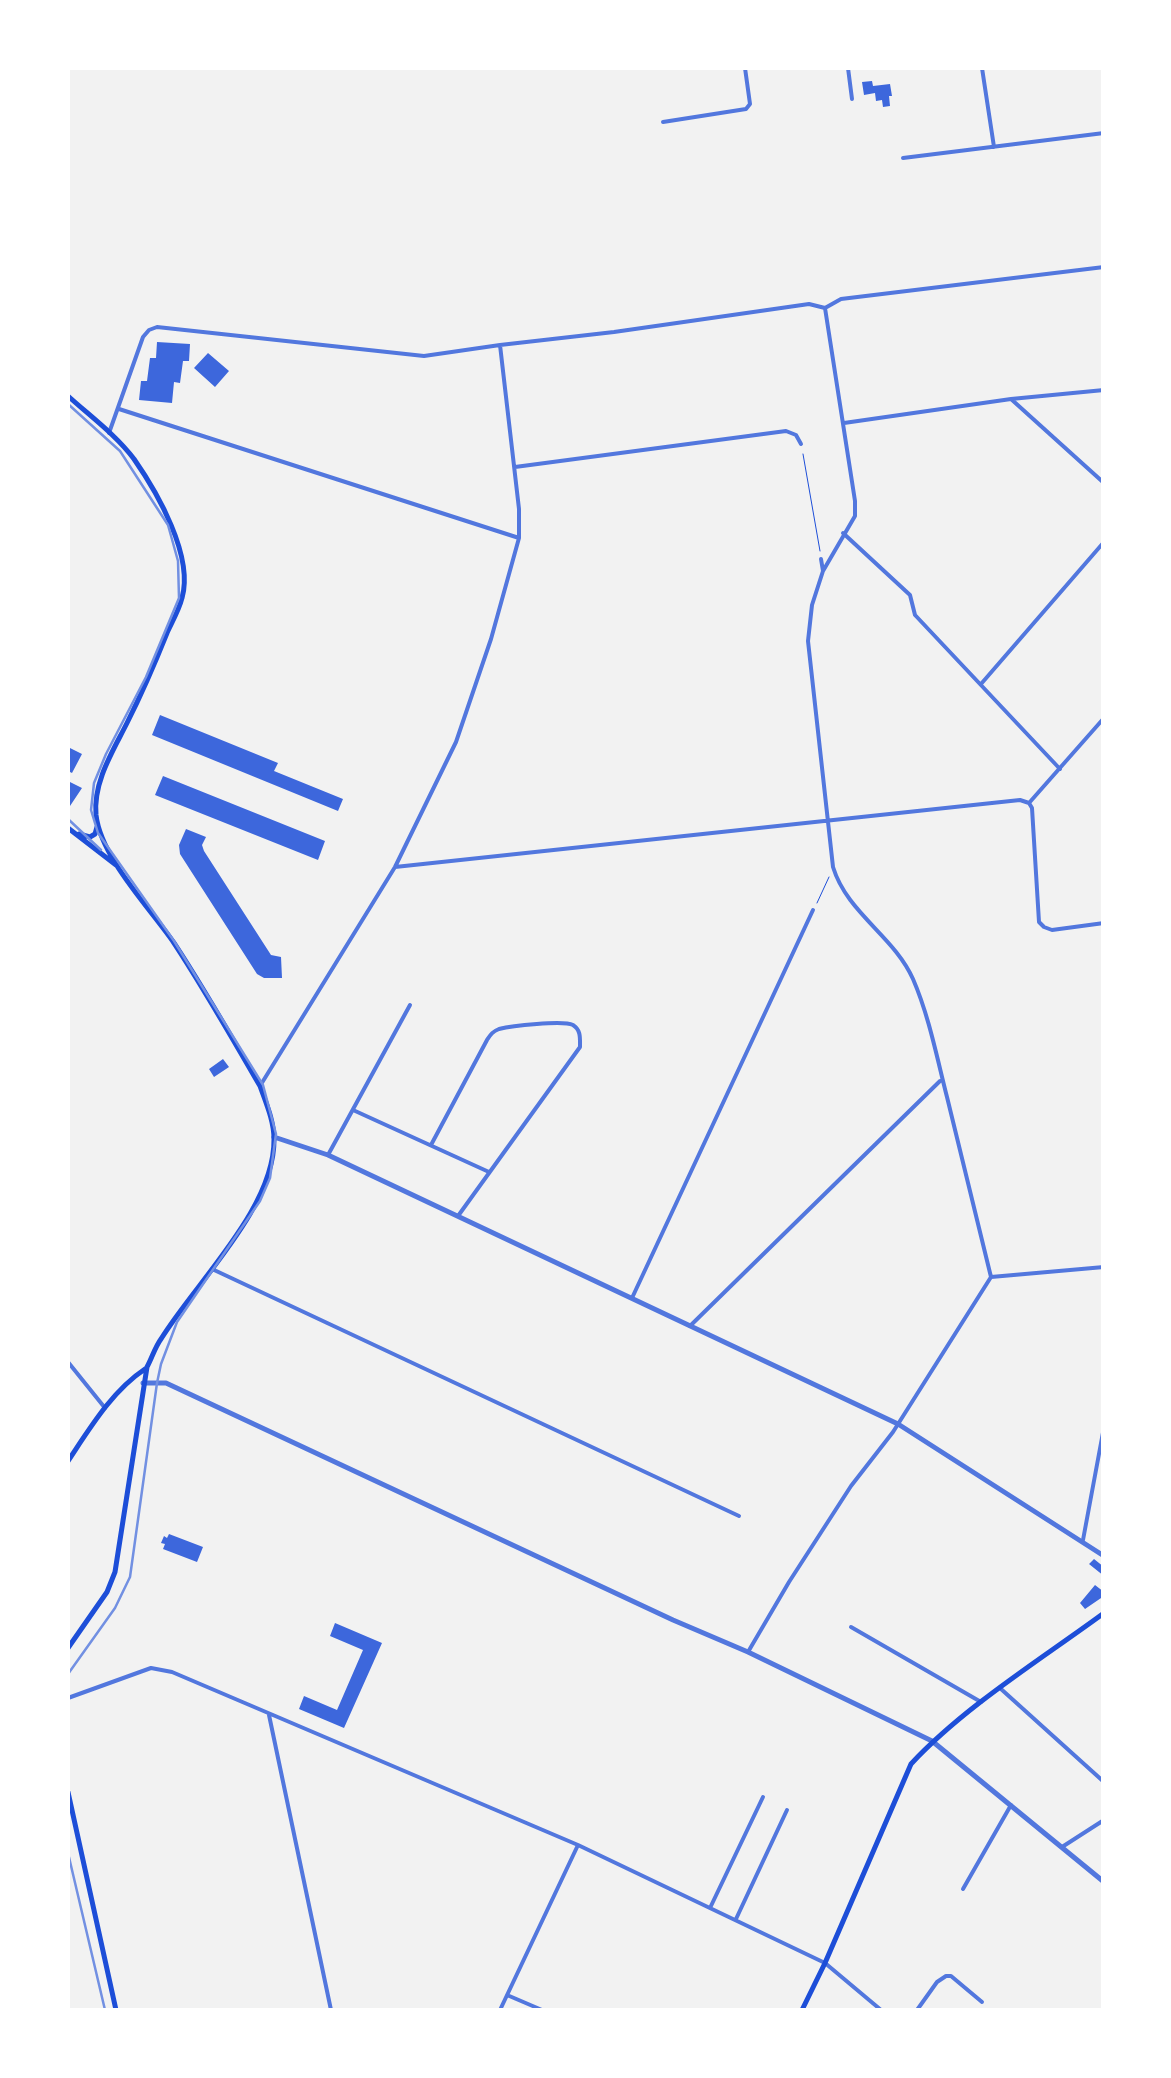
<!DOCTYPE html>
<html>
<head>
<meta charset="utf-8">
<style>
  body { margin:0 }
  #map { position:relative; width:1171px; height:2078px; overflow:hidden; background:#f2f2f2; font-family:"Noto Serif",serif }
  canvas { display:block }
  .frame { position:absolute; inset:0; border:70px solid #fff; pointer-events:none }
</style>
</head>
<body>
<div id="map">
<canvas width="1171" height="2078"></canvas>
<div class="frame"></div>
</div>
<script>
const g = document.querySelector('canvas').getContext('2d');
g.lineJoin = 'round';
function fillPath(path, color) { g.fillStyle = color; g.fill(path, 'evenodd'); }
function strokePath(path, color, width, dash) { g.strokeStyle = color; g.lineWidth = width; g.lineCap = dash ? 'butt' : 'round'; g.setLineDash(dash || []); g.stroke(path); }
const building = new Path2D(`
  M872,81l1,5 17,-2 2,12h-3l1,10 -7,1 -1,-7 -6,1 -1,-8 -11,2 -2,-13z
  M157,342l33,2 -1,17h-6l-3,22 -6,-1 -2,21 -33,-3 2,-19h6l3,-23h6z
  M208,353l21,18 -14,16 -21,-19z
  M160,715l118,48 -4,8 69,28 -5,12 -186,-76z
  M68,747l14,7 -10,19 -4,-2z
  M163,776l162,65 -7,19 -163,-65z
  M68,781l14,7 -12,18 -2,-1z
  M186,829l20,8 -4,8 2,6 67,104 10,2 1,21h-18l-7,-4 -77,-120 -1,-9z
  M223,1059l6,8 -15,10 -5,-8z
  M169,1534l34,13 -6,15 -34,-13 2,-5 -4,-1 3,-7 3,2z
  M1094,1559l10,8v9l-15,-12z
  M1095,1585l9,7v4l-19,13 -5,-6z
  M335,1623l47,20 -38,85 -45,-19 5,-13 33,14 26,-60 -33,-14z`);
const path = new Path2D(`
  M803,454l17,97
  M817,903l12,-26`);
const minor = new Path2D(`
  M848,68l4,31
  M982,68l12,79
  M663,122l83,-13 4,-5 -5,-36
  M903,158l201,-25
  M1011,399l93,84
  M119,409l400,129
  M844,423l167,-24 93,-9
  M109,433l34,-96 6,-7 8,-3 267,29 76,-11 114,-13 195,-28 16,4 16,-9 263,-32
  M515,467l271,-36 10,4 5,9
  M843,533l67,62 5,20 145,154
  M821,559l2,12
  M981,684l123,-142
  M1029,803l3,5 7,114 5,5 8,3 52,-7
  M1029,803l75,-85
  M395,867l625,-67 9,3
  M260,1086l135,-219 61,-125 35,-103 28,-101v-29l-19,-164
  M353,1110l136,62
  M431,1145l56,-105c4,-6 5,-8 12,-11 12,-3 64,-9 74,-4 8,5 7,13 7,22l-122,169
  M328,1155l82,-150
  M212,1269l527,247
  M991,1277l113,-10
  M632,1298l181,-388
  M690,1326l250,-245
  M68,1362l37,46
  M1083,1540l21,-113
  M851,1627l130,75
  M748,1652l41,-70 62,-96 42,-54 98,-155c-15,-60 -29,-120 -44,-180 -10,-39 -18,-81 -34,-118 -19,-43 -66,-66 -80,-112l-25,-226 4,-36 11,-34 32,-55v-15l-30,-193
  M1001,1689l103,93
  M68,1698l83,-30 21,4 406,173 247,118 56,47
  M269,1715l62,295
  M1062,1847l42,-27
  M963,1889l48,-84
  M710,1908l53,-111
  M736,1919l51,-109
  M507,1995l35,15
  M500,2010l78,-165
  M917,2010l20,-28 9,-6h5l31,26`);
const tertiary = new Path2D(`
  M274,1137l54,18 570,269 206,132
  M143,1383h23l507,237 75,32 184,89 172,141`);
const secondary = new Path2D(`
  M68,396c22,20 48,39 66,63 23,33 60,97 48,139 -3,12 -10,24 -15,35 -12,30 -25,60 -40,90 -14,28 -34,59 -31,92 5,43 54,93 78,128 31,47 58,95 86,143 6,17 14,35 14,53 1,69 -78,143 -113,200 -6,8 -9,19 -14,28l-32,205 -8,20 -39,56
  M68,828l48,37
  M79,834l11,3 5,-3 2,-7
  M68,1461c22,-33 44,-70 77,-92
  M68,1792l48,218
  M802,2010l23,-47 86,-199c53,-57 129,-104 193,-151`);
const tram = new Path2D(`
  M68,404l52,47 48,74 10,36 1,37 -33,79 -40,77 -12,29 -3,27 7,23 76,108 89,144 13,49 -6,44 -10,23 -83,121 -16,42 -4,19 -27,194 -15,31 -47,66
  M68,819l33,31
  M68,1853l37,157`);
fillPath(building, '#3d67dc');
strokePath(path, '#1d4ed8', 1);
strokePath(minor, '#5277de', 4);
strokePath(tertiary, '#5277de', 5);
strokePath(secondary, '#1d4ed8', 5);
strokePath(tram, '#7290e2', 2.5);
</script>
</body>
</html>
